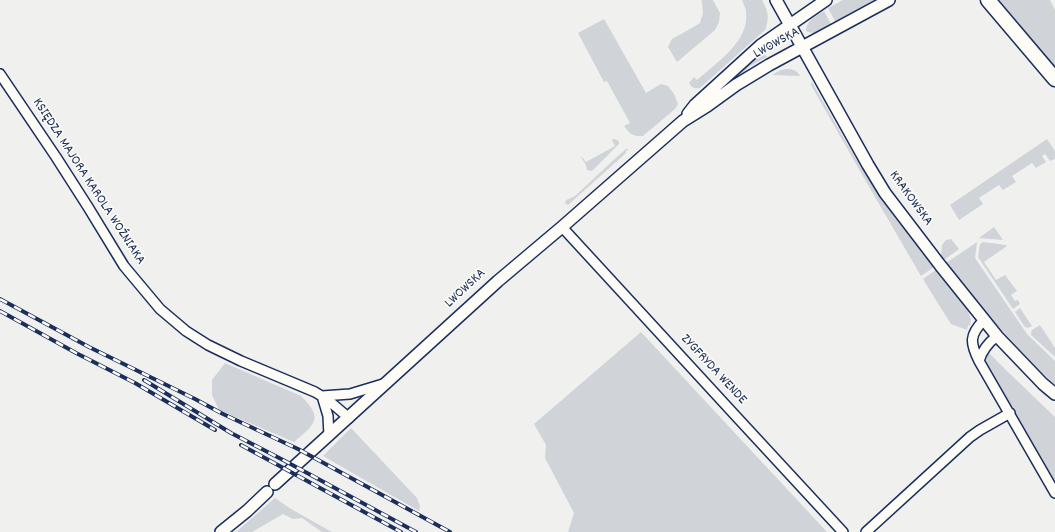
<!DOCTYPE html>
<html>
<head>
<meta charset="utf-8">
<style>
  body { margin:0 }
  canvas { display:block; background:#f0f0ee }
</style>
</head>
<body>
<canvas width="1055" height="532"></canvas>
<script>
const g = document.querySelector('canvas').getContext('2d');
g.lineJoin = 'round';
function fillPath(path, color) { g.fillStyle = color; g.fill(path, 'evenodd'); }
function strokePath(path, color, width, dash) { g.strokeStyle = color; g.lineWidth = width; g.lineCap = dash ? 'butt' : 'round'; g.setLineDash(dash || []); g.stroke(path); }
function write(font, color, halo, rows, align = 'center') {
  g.font = font + ' Dekko,sans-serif'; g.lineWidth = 3; g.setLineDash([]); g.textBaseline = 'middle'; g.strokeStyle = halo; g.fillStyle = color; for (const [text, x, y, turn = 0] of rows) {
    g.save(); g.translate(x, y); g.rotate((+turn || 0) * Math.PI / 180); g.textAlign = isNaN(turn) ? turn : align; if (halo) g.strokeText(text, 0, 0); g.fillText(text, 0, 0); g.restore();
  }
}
const green = new Path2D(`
  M701,0h12l7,13 -1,9 -4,8 -38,32 -9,-15 4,-8 18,-10 10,-6 3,-10 -1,-12z
  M742,0h20c6,11 8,18 3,30l-65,58c-6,1 -8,0 -11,-5l5,-6 3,3c19,-17 53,-39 49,-68 0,-4 -3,-8 -4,-12z
  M843,0h35l-42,23 -8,-15z
  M995,0h55l5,10v60z
  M824,11l8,15c-7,4 -17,10 -26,5 0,-10 10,-15 18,-20z
  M604,19l42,74 15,-9 7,2 6,8 4,10 -3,5 -32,27c-10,1 -13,-2 -19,-10l6,-3 -23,-42 -3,1 -26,-49z
  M762,51l5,6 -17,9 -16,15 -3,1 -2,-2z
  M786,69c7,0 11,1 14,7l-28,-1 9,-5z
  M812,82c18,31 35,63 54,93 21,32 45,62 68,92l-13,9 -57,-98 -53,-93v-2z
  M614,139l3,1 2,2v2l-26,26 -2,1 -4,-1 -1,-5 -5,-8h1l4,5 29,-16 -3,-6z
  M1047,139l8,12v8l-5,2 -5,-7 -3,2 4,6 -10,6 -4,-5 -20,13 4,6 -13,8 -4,-5 -20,13 4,6 -24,16 -9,-15z
  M626,149h3l-3,2v2l-58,52 -3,-2 1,-3 5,-2 4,-2 44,-41z
  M994,227l9,13 -24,-2z
  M951,239l8,10 -15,11 -3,-3 1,-12 4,-5z
  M977,242l-2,16 52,76 28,27v24c-40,-38 -75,-79 -109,-122z
  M983,242l23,3 1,1 -23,16 12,18 9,-5 12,16 -6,4 4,6 3,-1 2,4 -7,5 -35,-52 2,-13z
  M937,269l29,38 5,12 -1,7 -2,-1 -1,5 -16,-6 -14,-22 -14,-23z
  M1020,308l12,18 -4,2 -3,-1 -10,-15z
  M1040,325l15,23v9l-24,-22v-2l1,-3z
  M641,332l186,200h-259l6,-19 -29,-55 1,-13 -12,-21z
  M989,353l19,19 47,45v65l-70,-116 -1,-9z
  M225,363l76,33c23,23 14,28 -7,46l-75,-32 -7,-15v-15z
  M351,428l66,70 3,8 -1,5 -96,-55z
  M275,498l16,11 41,23h-10l-20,-14 -9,1 -10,-5 -31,18h-16z`);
const minor = new Path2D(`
  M0,74l56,83 32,50 36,59 36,43 26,22 22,14 33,16 74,31 13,8 21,18
  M562,227l171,186 110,119
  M984,320c-15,15 -14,23 -5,41l76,132
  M979,361c3,-11 9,-18 18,-25
  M322,396l28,-2 33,-10
  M322,396l6,20 1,20
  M866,532l104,-95 10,-7 30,-17`);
const tertiary = new Path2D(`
  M776,0l92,165 17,28 55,72 57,71 46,48 12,10
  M688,114l7,-9 66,-60 65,-45
  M275,484l223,-203 64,-54 121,-106 24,-15 29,-21 33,-20 120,-65
  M221,532l26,-21 20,-19`);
const primary = new Path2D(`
  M988,0l67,79`);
const rail = new Path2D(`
  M0,299l89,48 106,52 28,15 75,35 152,83
  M0,311l76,42 59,30 80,47
  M144,380l87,53 54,28 131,71
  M241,445l160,87`);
const streetNames = [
  ["LWOWSKA",777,44,-29],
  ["KSIĘDZA MAJORA KAROLA WOŹNIAKA",88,182,57],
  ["KRAKOWSKA",910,199,54],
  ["LWOWSKA",466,289,-43],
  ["ZYGFRYDA WENDE",713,370,47]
];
fillPath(green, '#d0d3d8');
strokePath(minor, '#1b2f5e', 12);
strokePath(tertiary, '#1b2f5e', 14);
strokePath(primary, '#1b2f5e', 17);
strokePath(minor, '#fdfcf7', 9);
strokePath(tertiary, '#fdfcf7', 11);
strokePath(primary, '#fdfcf7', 14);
strokePath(rail, '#1b2f5e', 4);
strokePath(rail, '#fdfcf7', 2.5, [8]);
write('14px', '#1b2f5e', '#fdfcf7', streetNames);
</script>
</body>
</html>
